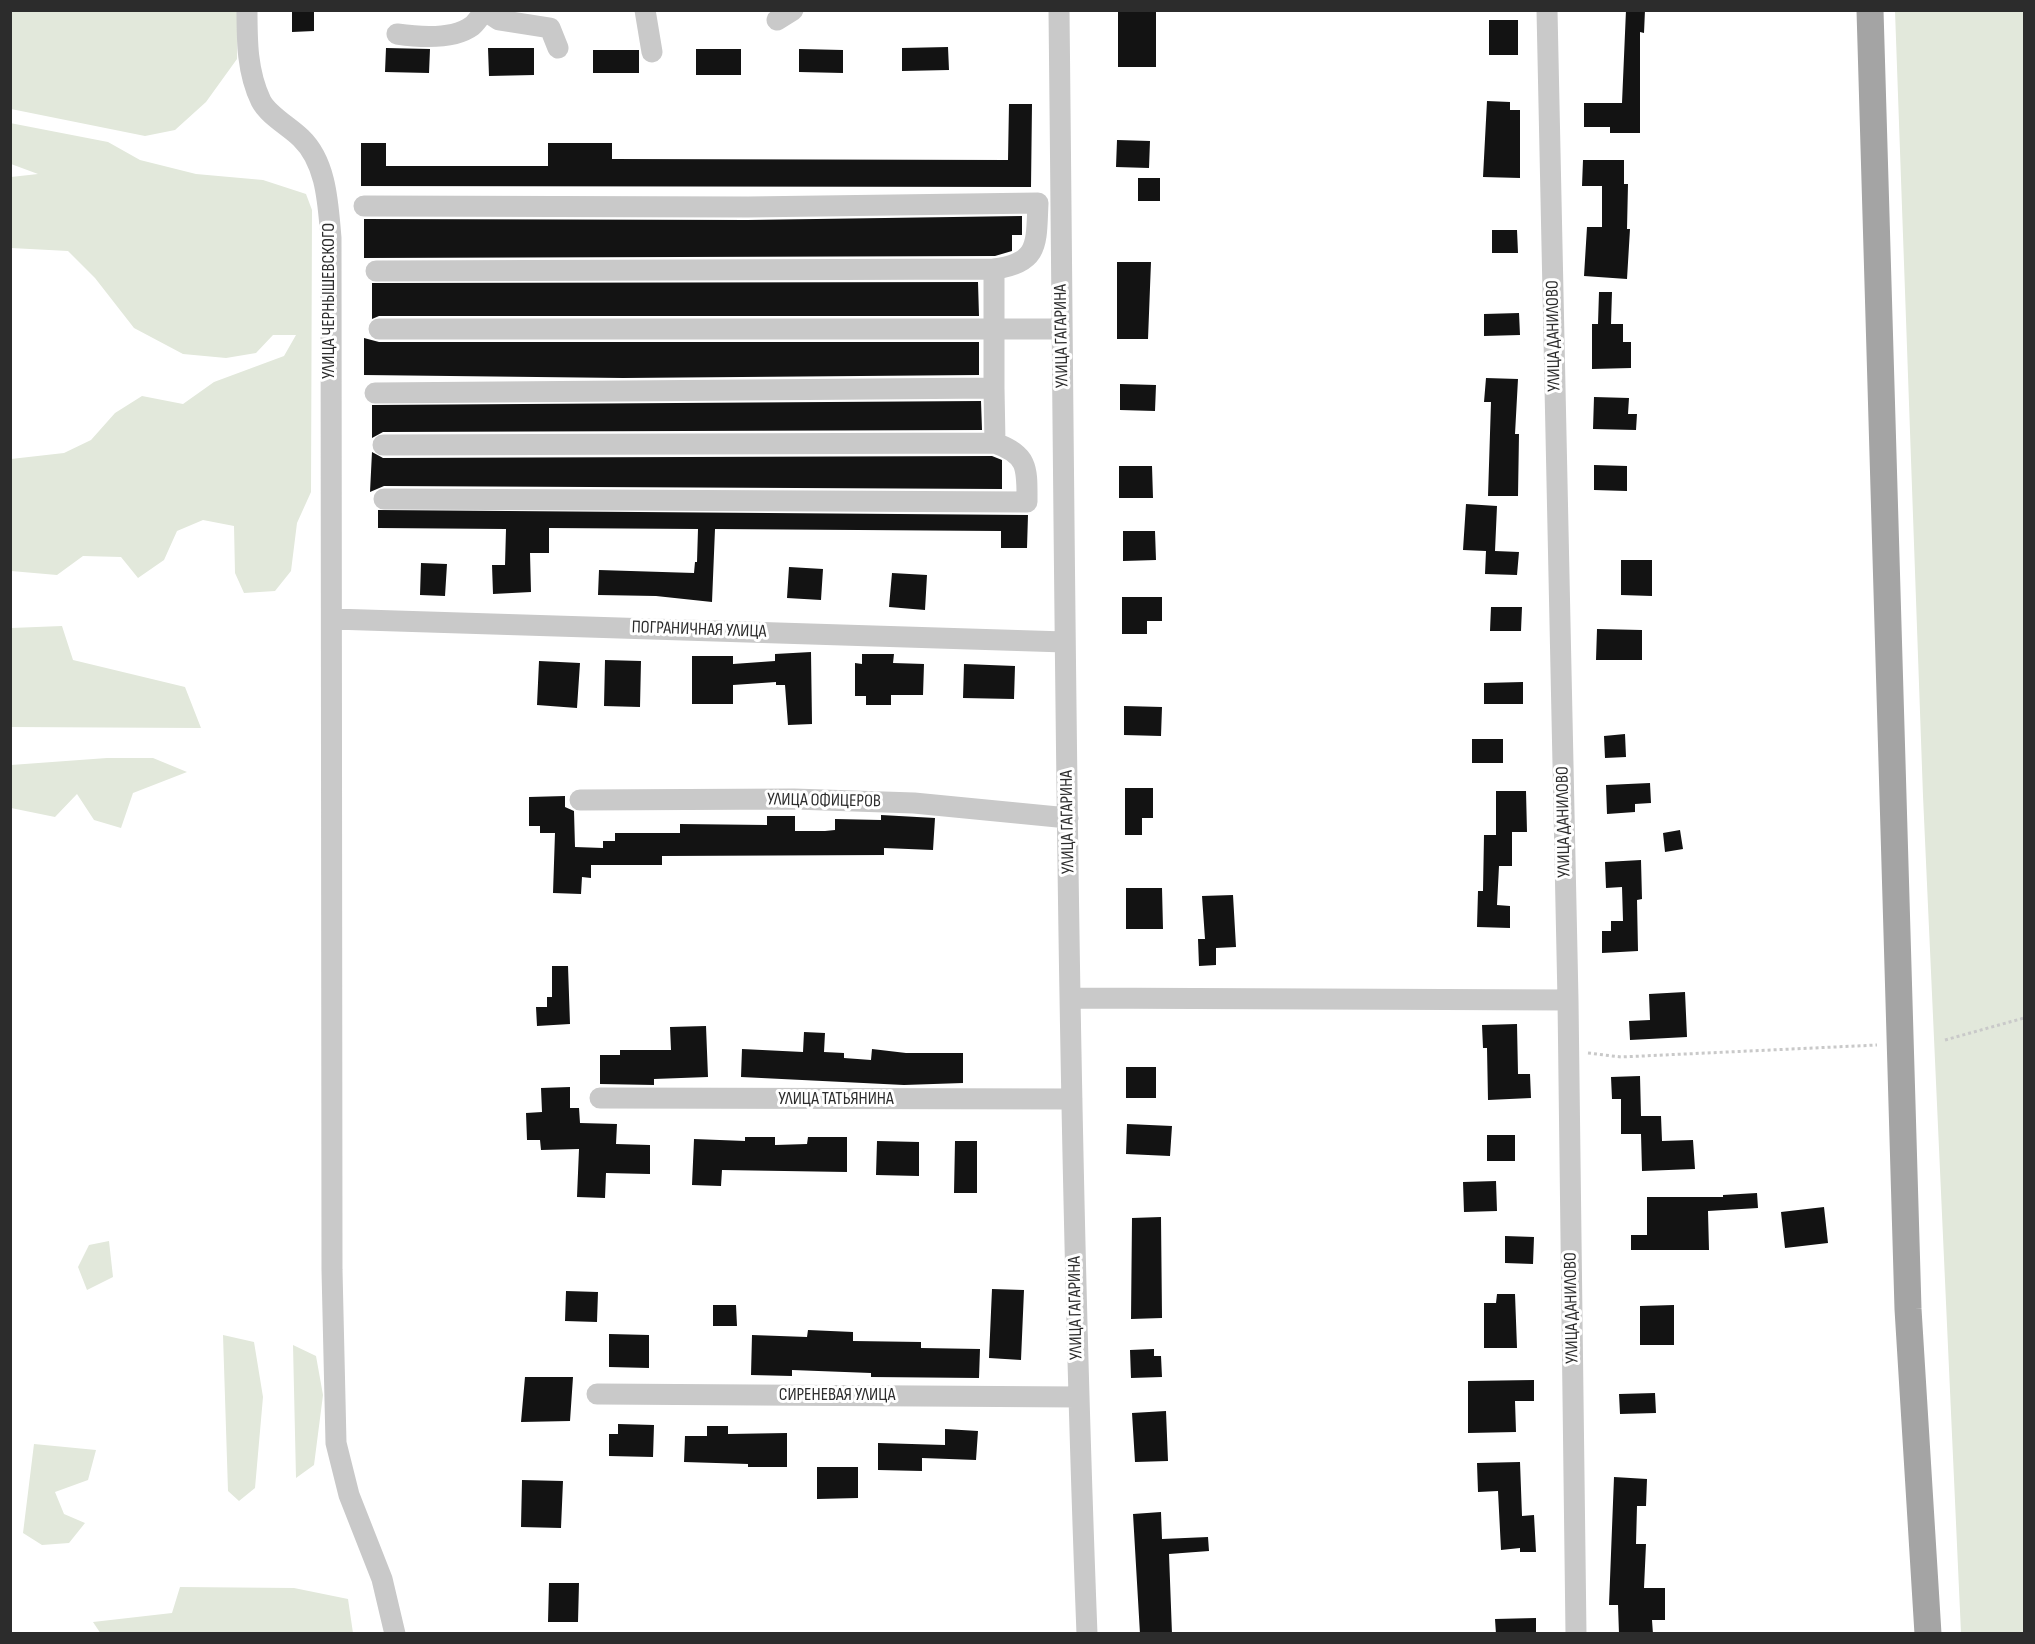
<!DOCTYPE html>
<html>
<head>
<meta charset="utf-8">
<style>
  body { margin:0 }
  #map { position:relative; width:2035px; height:1644px; overflow:hidden; background:#fff; font-family:"Sofia Sans Condensed",sans-serif }
  canvas { display:block }
  .frame { position:absolute; inset:0; border:12px solid #2c2c2c; pointer-events:none }
</style>
</head>
<body>
<div id="map">
<canvas width="2035" height="1644"></canvas>
<div class="frame"></div>
</div>
<script>
const g = document.querySelector('canvas').getContext('2d');
g.lineJoin = 'round';
function fillPath(path, color) { g.fillStyle = color; g.fill(path, 'evenodd'); }
function strokePath(path, color, width, dash) { g.strokeStyle = color; g.lineWidth = width; g.lineCap = dash ? 'butt' : 'round'; g.setLineDash(dash || []); g.stroke(path); }
function write(font, color, halo, rows, align = 'center') {
  g.font = font + ' "Sofia Sans Condensed",sans-serif'; g.lineWidth = 6; g.setLineDash([]); g.textBaseline = 'middle'; g.strokeStyle = halo; g.fillStyle = color; for (const [text, x, y, turn = 0] of rows) {
    g.save(); g.translate(x, y); g.rotate((+turn || 0) * Math.PI / 180); g.textAlign = isNaN(turn) ? turn : align; if (halo) g.strokeText(text, 0, 0); g.fillText(text, 0, 0); g.restore();
  }
}
const green = new Path2D(`
  M10,11h228l-1,48 -31,43 -31,28 -30,6 -134,-27z
  M1895,11h129v1622h-63l-38,-837z
  M10,123l98,19 32,18 56,14 67,6 43,14 6,16 -1,282 -14,31 -6,48 -16,20 -31,2 -9,-20 -1,-47 -31,-6 -26,11 -13,29 -26,18 -17,-21 -38,-1 -26,19 -46,-4v-112l53,-6 27,-13 24,-27 27,-17 41,8 31,-22 70,-26 12,-21h-23l-17,18 -30,5 -43,-4 -49,-26 -39,-50 -27,-27 -57,-3v-71l27,-3 -27,-10z
  M62,626l11,34 112,27 16,41 -190,-1v-99z
  M107,758h46l34,14 -54,21 -12,35 -27,-8 -17,-26 -22,23 -44,-9v-43z
  M109,1241l4,36 -26,13 -9,-23 11,-22z
  M223,1335l31,7 9,55 -8,91 -16,13 -11,-10z
  M293,1345l23,11 7,39 -9,70 -18,13z
  M34,1444l62,6 -8,30 -33,12 9,22 21,9 -16,20 -27,2 -19,-12z
  M180,1587l114,1 54,11 5,34 -252,1 -8,-12 79,-9z`);
const building = new Path2D(`
  M292,10h22v21l-22,1z
  M1118,10h38v57h-38z
  M1626,10h19l-1,23 -4,-1v101h-30v-6h-26v-24h38z
  M1489,20h29v35h-29z
  M948,47l1,23 -47,1v-23z
  M386,48l44,1 -1,24 -44,-1z
  M488,48h46v27l-45,1z
  M696,49h45v26h-45z
  M799,49l44,1v23l-44,-1z
  M593,50h46v23h-46z
  M1487,101l23,1v8h10v68l-37,-1z
  M1009,104h23l-1,83 -670,-1v-43h25v23h162v-23h64v16l396,1z
  M1117,140l33,1 -1,27 -33,-1z
  M1583,160h41v24h4l-1,45h3l-3,50 -43,-3 3,-49h15v-41h-20z
  M1138,178h22v23h-22z
  M1022,216v19h-10v16l-17,5 -631,2v-39l384,1z
  M1492,230h25l1,23h-26z
  M1117,262h34l-3,77h-31z
  M978,282l1,34h-600l-7,3v-36z
  M1599,292h13l-1,32h12v18h8v26l-39,1v-45h6z
  M1519,313l1,22 -36,1v-22z
  M364,338l15,4h600v33l-356,3 -259,-3z
  M1486,378l32,1 -3,55h4l-1,62h-30l3,-94h-7z
  M1120,384l36,1 -1,26 -35,-1z
  M1594,397l35,1 -1,16h9l-1,16 -43,-1z
  M981,401l1,29 -599,2 -11,6v-33z
  M372,452l11,6 609,-2 10,4v29l-618,-3 -14,6z
  M1594,465l33,1v25l-33,-1z
  M1119,466h33l1,32h-34z
  M1466,504l31,2 -2,45 24,1 -2,23 -32,-1 1,-23 -23,-1z
  M378,510l650,5 -1,33h-26v-17l-286,-2 -3,73 -56,-6 -58,-1 1,-25 95,3 1,-11h2l1,-33 -149,-1v25h-19l1,39 -38,2 -1,-29h13l1,-36 -128,-1z
  M1123,531h32l1,29 -33,1z
  M1621,560h31v36l-31,-1z
  M421,563l26,1 -2,32 -25,-1z
  M789,567l34,2 -2,31 -34,-2z
  M892,573l35,2 -2,35 -36,-3z
  M1122,597h40v24h-15v13h-25z
  M1491,607h31l-1,24h-31z
  M1597,629l45,1v30h-46z
  M811,652l1,72 -24,1 -3,-40h-9v-3l-43,3v19h-41v-48h41v8l42,-3v-7z
  M862,654h32l-1,9 31,1 -1,31h-32v10h-25v-9h-11v-33l7,1z
  M605,660l36,1 -1,46 -36,-1z
  M539,661l41,2 -3,45 -40,-3z
  M964,664l51,2 -1,33 -51,-1z
  M1523,682v22h-39v-21z
  M1124,706l38,1 -1,29 -37,-1z
  M1625,734l1,23 -21,1 -1,-22z
  M1472,739h31v24h-31z
  M1650,783l1,20 -16,1v8l-28,2 -1,-29z
  M1125,788h28v30h-11v17h-17z
  M1496,791h30l1,41h-15v34h-13l-2,39 13,1v22l-33,-1 1,-36h5l1,-56h12z
  M565,796v11l9,4 1,36 28,1v-7h12v-8h65v-9l87,1v-9h28v15h30l10,-1v-11l46,1v-5l54,3 -2,32 -49,-2v7l-222,1v9h-71v13l-9,-1 -1,17 -28,-1 2,-60h-15v-7h-11v-29z
  M1680,830l3,19 -18,3 -2,-19z
  M1641,860l1,39 -5,1 1,51 -36,2v-22h9v-10h12l-1,-34 -16,1 -1,-26z
  M1126,888h36l1,41h-37z
  M1233,895l3,52 -20,1v17l-17,1 -1,-27h7l-3,-43z
  M552,966h16l2,58 -33,2 -1,-19h11v-10h5z
  M1685,992l2,45 -57,3 -1,-19 21,-1 -1,-26z
  M1517,1024l1,50h12l1,24 -43,2 -1,-52h-4l-1,-23z
  M706,1026l2,51 -54,2v6l-54,-1v-29h20v-5h51l-1,-23z
  M804,1032l21,1 -1,19 20,1v5l27,2 1,-11 34,4h57v30l-59,2 -163,-8 1,-28 61,3z
  M1126,1067h30v31h-30z
  M1640,1076l1,40h20l1,25 31,-1 2,29 -53,2 -1,-37h-20v-35h-9l-1,-22z
  M570,1087v21h9l1,15 37,1 -1,20 34,1v29l-44,-1 -1,25 -28,-1 2,-48 -38,1 -1,-10h-13l-1,-27 16,-1 -1,-24z
  M1127,1124l45,2 -2,30 -44,-2z
  M1487,1135h28v26h-28z
  M745,1137h30v8l32,-1 1,-7h39v35l-125,-2 -1,16 -29,-1 2,-46 51,2z
  M877,1141l42,1v34l-43,-1z
  M955,1141h22v52h-23z
  M1496,1181l1,30 -33,1 -1,-30z
  M1757,1193l1,15 -50,3 1,39h-78v-15h16v-38h76v-2z
  M1824,1207l4,36 -43,5 -4,-36z
  M1161,1217l1,101 -31,1 1,-101z
  M1505,1236l29,1 -1,27 -28,-1z
  M992,1289l32,1 -3,70 -32,-2z
  M566,1291l32,1 -1,30 -32,-1z
  M1497,1294h18l2,54h-33v-45h12z
  M713,1305h23l1,21h-24z
  M1674,1305v40h-34v-39z
  M808,1330l45,2v9l68,1v6l59,1 -1,29 -108,-1v-4l-79,-3v6l-41,-1 1,-40 55,2z
  M609,1334l40,1v33l-40,-1z
  M1154,1349v7h7l1,21 -31,1 -1,-28z
  M525,1377h48l-3,44 -49,1z
  M1534,1380v21h-19l1,31 -48,1v-52z
  M1655,1393l1,20 -36,1 -1,-20z
  M1166,1411l2,50 -33,1 -3,-49z
  M618,1424l36,1 -1,32 -44,-1v-22h9z
  M707,1426h21v8l59,-1v34h-39v-3l-64,-2 1,-26h22z
  M945,1429l33,2 -2,29 -54,-2v13l-44,-1v-27l67,2z
  M1520,1462l2,54 12,-1 2,37h-16v-4l-19,2 -3,-59 -20,1 -1,-29z
  M817,1467h41v31l-41,1z
  M1614,1477l33,2 -1,27h-9l-1,38h10l-2,44h21v32h-13l1,14h-34l-1,-29h-9z
  M522,1480l41,1 -2,47 -40,-1z
  M1161,1512l1,27 46,-2 1,14 -40,3 3,80h-32l-7,-120z
  M549,1583h30l-1,39h-30z
  M1536,1618v16h-40l-1,-15z`);
const path = new Path2D(`
  M1945,1040l79,-22
  M1588,1053l33,4 256,-12`);
const minor = new Path2D(`
  M247,10c0,31 0,62 14,91 7,14 29,26 40,37 26,25 27,67 30,100l1,1032 4,173 13,52 33,84 13,55
  M484,10l15,10 51,8 8,20
  M645,10l7,42
  M1059,10c6,542 7,1083 28,1624
  M1547,10l21,990 8,634
  M777,20l16,-10
  M397,34c21,3 56,6 75,-8 4,-3 8,-10 12,-14
  M364,206l384,1 290,-4c-2,40 2,60 -44,66
  M379,329h683
  M375,393l619,-5v-119l-618,2
  M383,445l612,-2 -1,-55
  M384,499l643,3c0,-33 2,-47 -32,-59
  M333,619l732,23
  M580,800l214,-1 120,4 154,15
  M1070,998l498,2
  M600,1098l472,1
  M597,1394l481,3`);
const major = new Path2D(`
  M1870,10l38,1299 20,325`);
const streetNames = [
  ["УЛИЦА ЧЕРНЫШЕВСКОГО",329,301,-90],
  ["УЛИЦА ГАГАРИНА",1062,336,-91],
  ["УЛИЦА ДАНИЛОВО",1554,336,-91],
  ["ПОГРАНИЧНАЯ УЛИЦА",699,630,2],
  ["УЛИЦА ОФИЦЕРОВ",824,801,1],
  ["УЛИЦА ГАГАРИНА",1068,822,-91],
  ["УЛИЦА ДАНИЛОВО",1564,822,-91],
  ["УЛИЦА ТАТЬЯНИНА",836,1099],
  ["УЛИЦА ГАГАРИНА",1076,1308,-91],
  ["УЛИЦА ДАНИЛОВО",1572,1308,-91],
  ["СИРЕНЕВАЯ УЛИЦА",837,1395]
];
fillPath(green, '#e2e8db');
fillPath(building, '#131313');
strokePath(path, '#c9c9c9', 3, [3, 3]);
strokePath(minor, '#c9c9c9', 21);
strokePath(major, '#a4a4a4', 27);
write('18px', '#2c2c2c', '#fff', streetNames);
</script>
</body>
</html>
